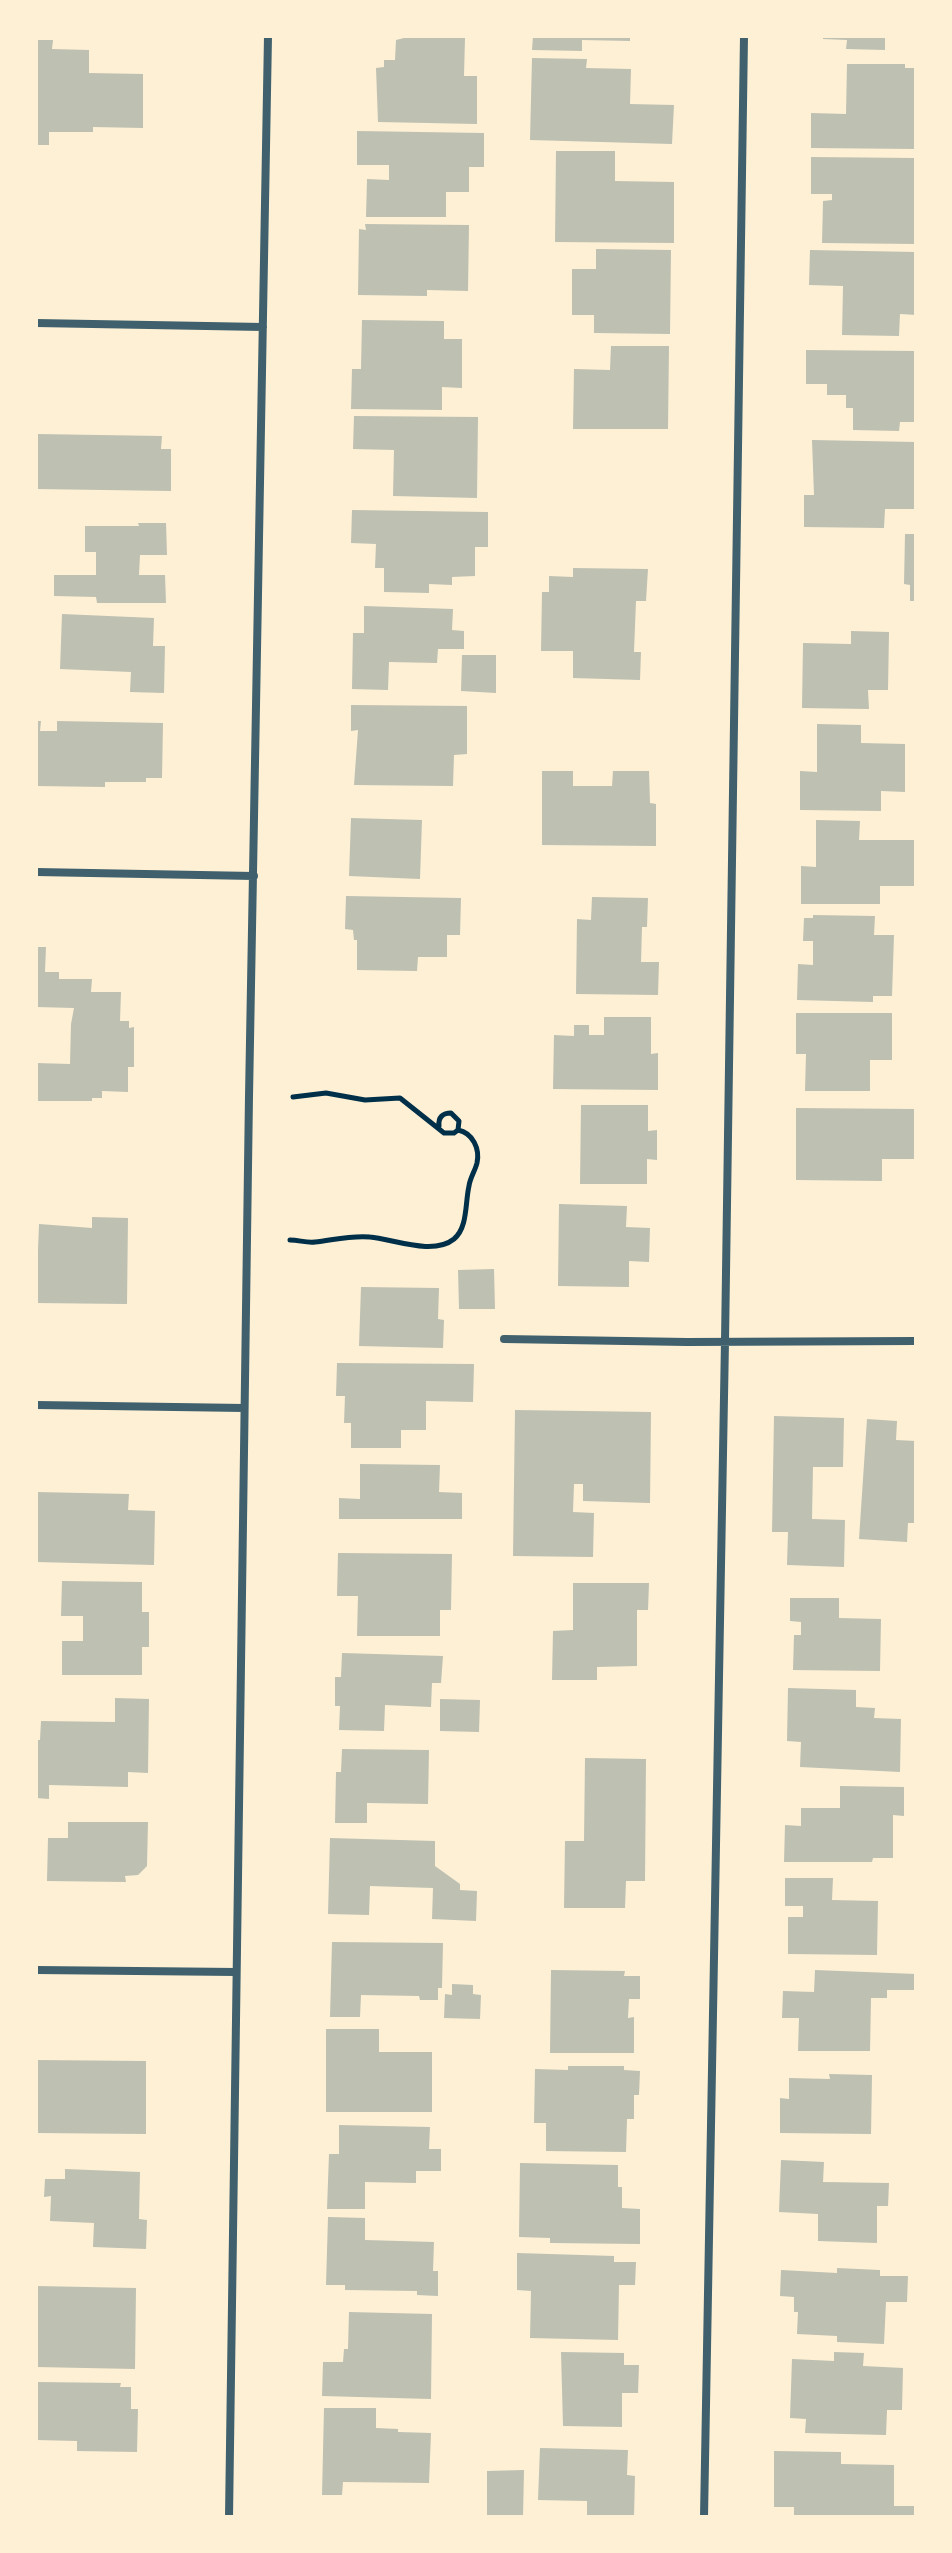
<!DOCTYPE html>
<html>
<head>
<meta charset="utf-8">
<style>
  body { margin:0 }
  #map { position:relative; width:952px; height:2553px; overflow:hidden; background:#fdf0d5; font-family:"Crimson Pro",serif }
  canvas { display:block }
  .frame { position:absolute; inset:0; border:38px solid #fdf0d5; pointer-events:none }
</style>
</head>
<body>
<div id="map">
<canvas width="952" height="2553"></canvas>
<div class="frame"></div>
</div>
<script>
const g = document.querySelector('canvas').getContext('2d');
g.lineJoin = 'round';
function fillPath(path, color) { g.fillStyle = color; g.fill(path, 'evenodd'); }
function strokePath(path, color, width, dash) { g.strokeStyle = color; g.lineWidth = width; g.lineCap = dash ? 'butt' : 'round'; g.setLineDash(dash || []); g.stroke(path); }
const building = new Path2D(`
  M533,36h97v5l-48,-1v11l-50,-1z
  M823,36h62v14l-39,-1 1,-9 -24,-1z
  M408,37l57,1 -1,38h13v48l-99,-2 -2,-54 8,-1v-7h11l1,-20z
  M36,40h17l-1,9 37,1v23l54,1v54l-50,-1v5h-44v13h-13z
  M532,58l55,1 -1,9 45,1 -1,35 44,1 -2,39 -142,-4z
  M847,64h58v4h11v81l-105,-1v-35l35,1z
  M357,131l127,2v34h-15v25h-23v25h-80l1,-38 22,1v-15h-32z
  M556,151h59v30l59,1v61l-119,-1z
  M811,157l105,1v86l-94,-1 1,-42 9,-1v-6h-21z
  M365,224l104,1 -1,66 -41,-1v6l-69,-1 1,-66 7,1z
  M596,249l75,1 -1,84 -76,-1v-18h-22v-46h24z
  M810,250l106,2v63l-16,-1 -1,22 -57,-1 1,-49 -34,-1z
  M362,320l82,1v18h18v49l-20,-1v23l-91,-1 1,-40h9z
  M611,346h58l-1,83h-95l1,-60 36,1z
  M806,350l110,1v71h-16l-1,9 -46,-1v-22h-7v-13h-19v-11h-21z
  M354,416l124,1 -1,81 -84,-2 1,-46 -41,-1z
  M36,434l126,2 -1,13h10v42l-135,-2z
  M812,440l104,2v67h-31l-1,19 -80,-1v-32h10z
  M352,510l136,2v35h-13v29l-23,1v8l-23,-1v9l-45,-1v-24h-9l1,-24 -25,-1z
  M138,523h28l1,32h-27l-1,20h26l1,28h-69l-1,-6 -42,-1v-21h42v-23h-11v-26h54z
  M905,534h11v67h-6v-16l-6,-1z
  M573,568l75,1 -2,32h-10l-2,51h7l-1,28 -67,-2v-27h-32l1,-59h7v-16l24,1z
  M364,606l89,3 -1,21 12,1v18h-26l-1,14 -48,-1 -1,28 -36,-1 1,-56h11z
  M62,614l92,4 -1,28h12l-1,47 -34,-1 1,-20 -71,-3z
  M851,631l38,1 -1,58h-20l1,19 -67,-1 1,-65 48,1z
  M462,655h34v38l-35,-2z
  M351,705l116,1v48l-13,1 -1,31 -99,-1 4,-55 -7,1z
  M36,721h5l-1,10h17v-10l106,2 -1,55h-16v4h-41v5l-69,-1z
  M817,724l44,1v18l44,1v48l-24,-1v20l-81,-1v-39l17,1z
  M542,771h31v15h39l1,-15h36l1,32 6,1v42l-114,-1z
  M351,818l71,2 -2,59 -71,-3z
  M816,820l44,1 -1,19h57v46h-36v18h-79v-38l15,1z
  M346,896l115,2 -1,37h-13v22h-29l-1,14 -60,-1v-30h-3l-1,-10 -8,-1z
  M592,897l56,1 -1,29h-5l-1,35h18l-1,33 -82,-1 1,-75 14,1z
  M813,915l62,1 -1,19h20l-2,61h-19v6l-76,-2 1,-36 15,1v-24h-10l1,-23h9z
  M36,947h10l-1,25h14v7h33l-1,13h30l-1,29h9v7l5,-1v40h-6v25l-26,-1v7h-10v3h-56v-38l34,1 1,-40 3,-16 -38,-1z
  M796,1013h96v47h-22v31h-65l1,-37h-10z
  M604,1017h47v37l7,-1v37l-105,-1 1,-54 20,1v-11h15v10h15z
  M581,1105h67v26l9,-1v30l-10,-1v25h-67z
  M796,1108l120,1v50h-34v22l-86,-1z
  M559,1204l68,2 -1,21 24,1 -1,34 -20,-1v26l-71,-1z
  M92,1217l36,1 -1,86 -91,-1 3,-79 53,4z
  M494,1269l1,40h-36l-1,-39z
  M361,1287l78,1 -1,31 6,1 -1,28 -84,-2z
  M337,1363l137,1 -1,38 -47,-1v29h-25v18h-50v-25h-7l1,-27h-9z
  M515,1410l136,2 -1,91 -67,-2v-17h-9l-1,28 21,1 -1,44 -80,-1z
  M774,1416l70,2 -1,49h-30l-1,52 33,1 -1,47 -57,-2 1,-33h-16z
  M867,1419l30,2 -1,19 20,1v82h-8l-1,19 -48,-3z
  M360,1464l80,1 -1,27 23,1v26h-123v-21l21,1z
  M36,1492l93,2 -1,16 27,1 -1,54 -118,-3z
  M338,1553l114,1 -1,56h-11v26h-83l1,-40h-21z
  M62,1581l80,1v30h7v35h-7v28h-80v-34h21v-25h-22z
  M573,1583h76l-1,27h-11v56l-40,1v13h-45l1,-49 20,-1z
  M790,1598h49v20l42,1 -1,52 -87,-1 1,-35h7v-13l-11,-1z
  M342,1653l101,3 -2,27h-9l-1,24 -46,-2 -1,26 -45,-1 1,-24h-5v-29h6z
  M788,1688l68,2v17l19,1 -1,10 27,1 -1,53 -100,-5 1,-25 -14,-1z
  M115,1698l34,1 -1,74 -20,-1v15l-79,-2v14l-13,-1v-58h4l1,-19 74,1z
  M440,1699l40,1 -1,32 -39,-1z
  M342,1749l87,1 -1,54 -61,-1v20h-32l1,-51h5z
  M585,1758l61,1 -1,122h-19l-1,27h-61l1,-67h19z
  M840,1786l64,1v29l-11,-1v43h-20l-1,4h-88l1,-37 16,1v-18h39z
  M68,1822h80l-1,44 -9,9 -13,1 1,6 -79,-1 1,-43h20z
  M330,1838l105,3v25l25,18v6l17,1 -1,30 -44,-2 1,-31 -63,-2 -1,29 -41,-1z
  M785,1878h48l-1,22 46,1 -1,54 -89,-1v-37h15v-11h-18z
  M332,1942l111,1 -1,45h-4v12h-18l-1,-4 -58,-1 -1,22h-30z
  M551,1970l74,1 -1,5h16v23h-11l-1,19 6,-1v36h-84z
  M815,1970l101,4v16h-29v8h-16l-1,53h-72l1,-33h-17l1,-27 31,1z
  M452,1984l21,1v9l8,1 -1,24 -36,-1 1,-24 7,1z
  M326,2029h53v23h53v60h-106z
  M36,2060l110,1v73l-110,-1z
  M568,2066h56v4l16,1 -1,24h-5v24h-7l-1,33 -80,-1v-28h-12l1,-54 33,1z
  M829,2074l43,1 -1,59 -91,-1v-35l9,1v-21l41,1z
  M339,2125l91,2 -1,22h12v22h-25v12l-51,-1v27h-38l2,-55h10z
  M781,2160l43,2 -1,20 66,1 -1,23h-11v37l-59,-2v-27l-39,-2z
  M520,2163l98,2v22h4v21l18,1v35l-90,-1v-5l-31,-1z
  M65,2169l75,3 -1,47 8,1 -1,29 -53,-2 1,-24 -44,-2 1,-25 -7,1 1,-18h20z
  M328,2217l37,1v22l69,2 -1,29h5v25l-21,-1v-4l-72,-1v-5h-19z
  M517,2253l97,3v6h22l-1,23h-16l-1,55 -88,-2 1,-47 -14,-1z
  M837,2268l43,2v6h28l-1,26h-21l-2,42 -47,-2v-6l-40,-2 1,-22h-4v-15l-14,-1 1,-26 56,3z
  M36,2286l100,2 -1,81 -99,-2z
  M349,2312l83,2 -1,85 -109,-3 1,-34h20l1,-13h4z
  M561,2352l63,1v12h15l-1,28h-16v34l-59,-1z
  M834,2352l30,1 -1,13 40,2 -1,42h-15l-1,25 -81,-2 1,-14 -16,-1 2,-59 42,2z
  M36,2382l85,1 -1,4h11v22h7l-1,43 -60,-1v-10l-41,-1z
  M324,2408h52v20l22,1v3l33,1 -2,50 -86,-1 -1,13h-20z
  M540,2448l88,2 -1,25 8,1 -1,41h-47v-16l-49,-1z
  M774,2451l67,1v12l53,1v41h22v11h-122v-10h-20z
  M524,2470l-1,47 -36,-1v-45z`);
const path = new Path2D(`
  M439,1126c-1,-9 4,-13 12,-13l8,8 -1,9
  M290,1240c9,0 16,3 25,2 18,-2 37,-7 55,-5 23,2 63,19 84,2 14,-12 11,-36 15,-53 1,-8 6,-15 8,-23 3,-14 -4,-30 -19,-33l-4,3h-10l-44,-35 -35,2 -39,-7 -33,4`);
const minor = new Path2D(`
  M36,323l227,4
  M36,872l218,4
  M504,1339l183,3 229,-1
  M36,1405l208,3
  M36,1970l200,2
  M229,2517l20,-1421 19,-1060
  M704,2517l21,-1176 19,-1305`);
fillPath(building, '#bec0b2');
strokePath(path, '#003049', 5);
strokePath(minor, '#3f606c', 8);
</script>
</body>
</html>
